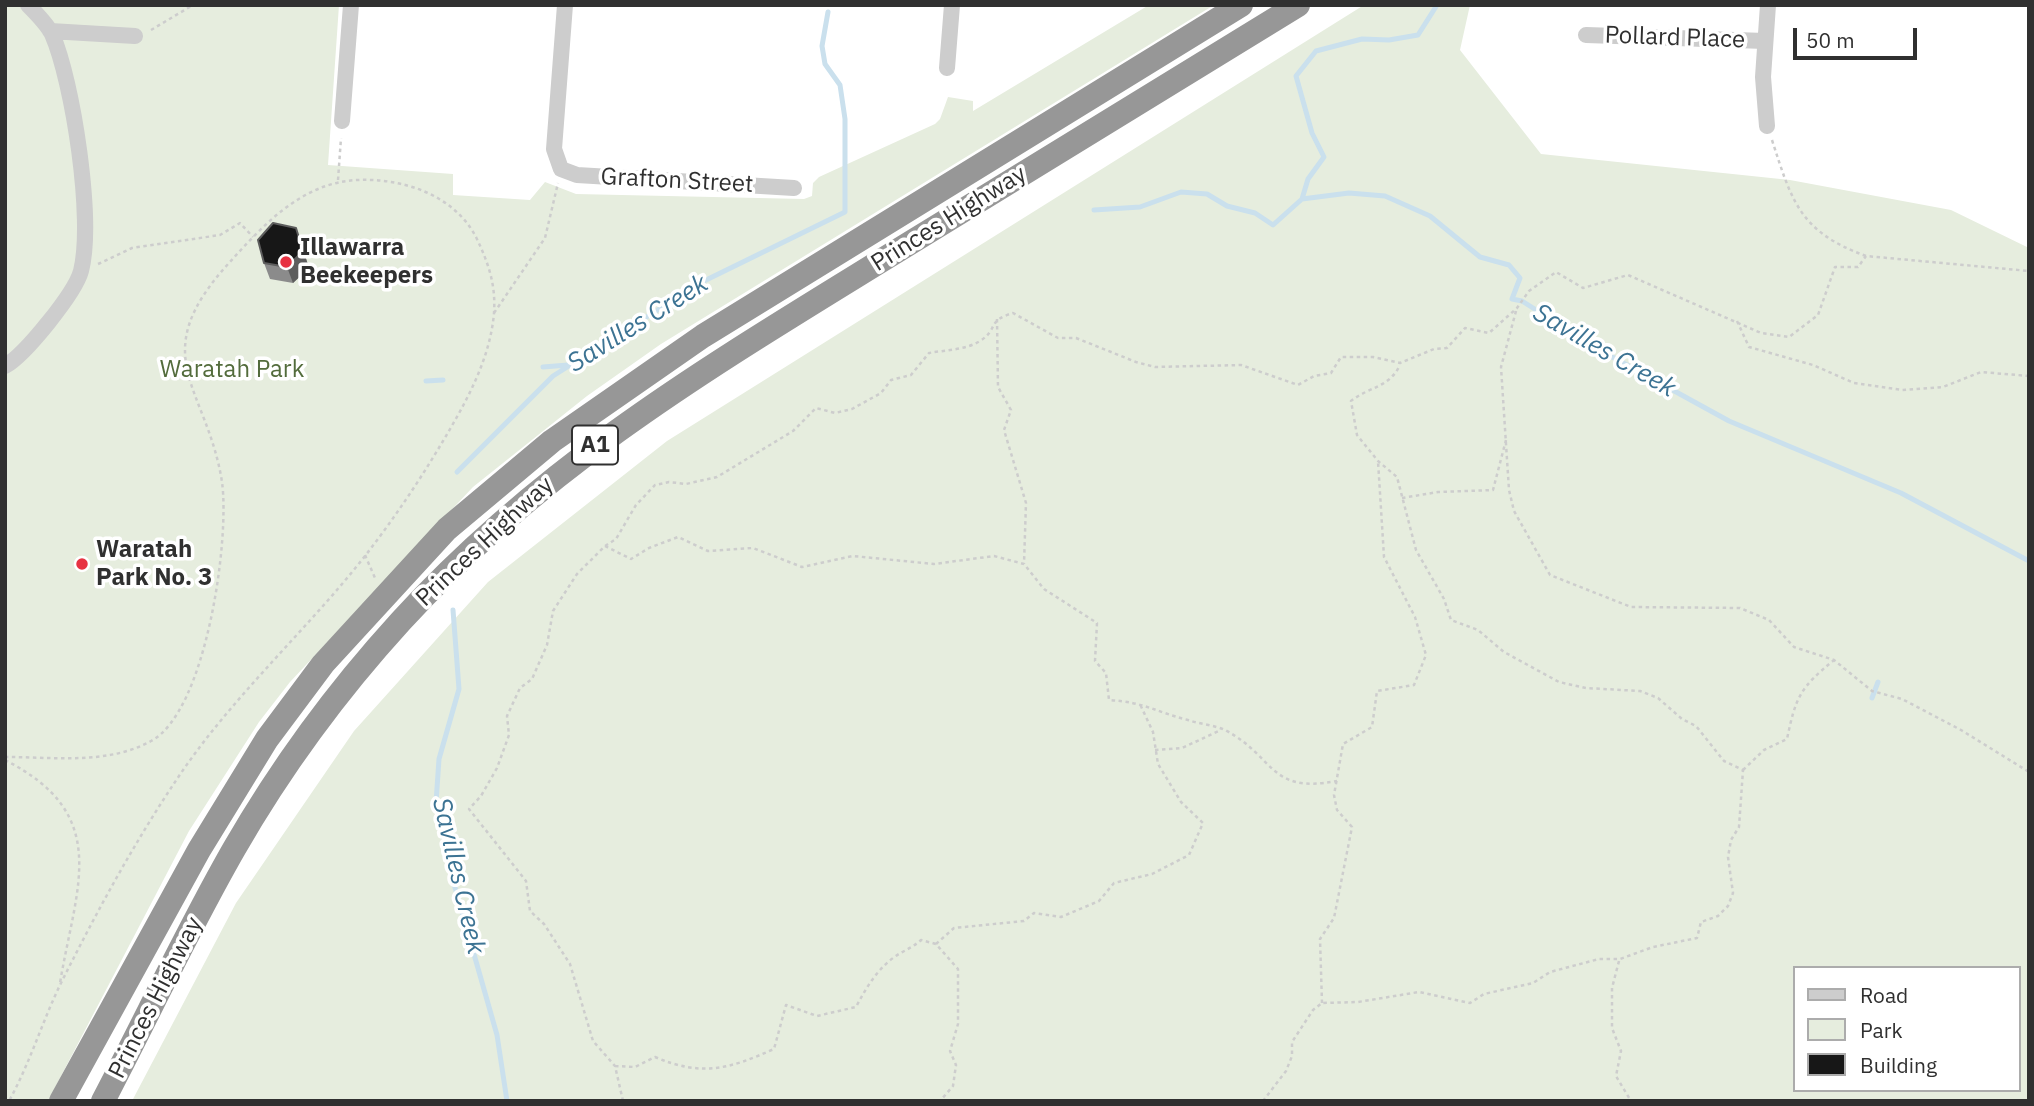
<!DOCTYPE html>
<html>
<head>
<meta charset="utf-8">
<style>
  body { margin:0 }
  #map { position:relative; width:2034px; height:1106px; overflow:hidden; background:#fff; font-family:"IBM Plex Sans",sans-serif }
  canvas { display:block }
  .frame { position:absolute; inset:0; border:7px solid #303030; pointer-events:none }
  .legend { position:absolute; left:1793px; top:966px; width:228px; height:126px; box-sizing:border-box; background:#fff; border:2px solid #acacac; margin:0; padding:9px 12px; list-style:none; font-size:21px; color:#303030 }
  .legend li { display:flex; align-items:center; gap:14px; height:35px }
  .legend b { width:35px; border:2px solid #acacac }
  .scale { position:absolute; left:1793px; top:28px; width:124px; height:32px; box-sizing:border-box; border:4px solid #303030; border-top:0; padding-left:9px; font-size:21px; line-height:24px; white-space:nowrap; color:#303030; -webkit-text-stroke:5px #fff; paint-order:stroke }
</style>
</head>
<body>
<div id="map">
<canvas width="2034" height="1106"></canvas>
<div class="frame"></div>
<ul class="legend">
<li><b style="height:9px;background:#cdcdcd"></b>Road</li>
<li><b style="height:19px;background:#e6edde"></b>Park</li>
<li><b style="height:19px;background:#171717"></b>Building</li>
</ul>
<div class="scale">50 m</div>
</div>
<script>
const g = document.querySelector('canvas').getContext('2d');
g.lineJoin = 'round';
function fillPath(path, color) { g.fillStyle = color; g.fill(path, 'evenodd'); }
function strokePath(path, color, width, dash) { g.strokeStyle = color; g.lineWidth = width; g.lineCap = dash ? 'butt' : 'round'; g.setLineDash(dash || []); g.stroke(path); }
function write(font, color, halo, rows, align = 'center') {
  g.font = font + ' "IBM Plex Sans",sans-serif'; g.lineWidth = 7; g.setLineDash([]); g.textBaseline = 'middle'; g.strokeStyle = halo; g.fillStyle = color; for (const [text, x, y, turn = 0] of rows) {
    g.save(); g.translate(x, y); g.rotate((+turn || 0) * Math.PI / 180); g.textAlign = isNaN(turn) ? turn : align; if (halo) g.strokeText(text, 0, 0); g.fillText(text, 0, 0); g.restore();
  }
}
const green = new Path2D(`
  M5,5h334l-11,160 125,9v21l77,5 15,-18 31,12 228,5 8,-3 1,-13 6,-6 116,-53 5,-5 8,-22 25,4v10l176,-106h65l-553,339 -74,52 -114,91 -183,195 -31,40 -70,109 -141,270h-43z
  M1364,5h106l-10,45 81,104 249,26 161,30 78,38v853h-1897l104,-198 118,-172 134,-149 179,-141zM1794,968h224v122h-224z`);
const stream = new Path2D(`
  M1302,199l6,-20 16,-22 -12,-24 -16,-57 20,-25 46,-12 27,1 29,-5 19,-30
  M1094,210l46,-3 41,-15 26,2 20,12 28,7 18,12 29,-26 47,-6 36,3 45,20 50,41 29,8 11,13 -8,21 10,2 74,47 133,73 172,72 128,68
  M543,367l25,-2
  M426,381l17,-1
  M457,472l96,-96 149,-94 143,-70v-93l-5,-34 -15,-21 -3,-18 6,-34
  M453,610l6,79 -20,70 -3,44 16,74 45,158 10,66
  M1872,698l6,-16`);
const path = new Path2D(`
  M151,30l42,-25
  M1772,140c20,62 28,92 94,116l163,15
  M338,180l3,-42
  M98,264l34,-16 88,-13 20,-12 13,14
  M1516,311l-15,56 8,123 5,21 36,64 81,32 109,1 29,12 25,27 40,13 38,31 30,8 59,31 68,42
  M494,313l51,-75 13,-55
  M997,319l1,68 13,23 -7,20 22,73 -2,61
  M1737,321l12,26 64,18 41,18 48,7 41,-3 38,-15 48,4
  M1402,498l36,-6 55,-2 13,-50
  M605,546l26,13 18,-11 29,-11 30,14 45,-3 49,19 51,-11 81,8 60,-8 30,8 20,25 53,34 -2,38 11,12 3,27c35,2 47,12 79,20 11,4 26,5 37,10 51,27 43,64 112,51
  M365,555l10,23
  M1155,750l27,-2 39,-18
  M5,757c48,0 103,8 146,-16 55,-29 79,-201 71,-259 -15,-96 -79,-125 7,-219 35,-39 74,-81 129,-83 45,-2 96,15 118,57 12,25 20,47 18,76 -4,47 -28,89 -51,128 -23,39 -50,79 -78,115 -59,75 -132,140 -186,220 -44,65 -83,137 -118,207 -19,39 -31,80 -52,118
  M5,760c108,55 71,126 55,223
  M1743,770l21,-20 23,-11c9,-43 13,-51 47,-79
  M936,944l18,-16 70,-7 10,-8 27,4 38,-16 15,-18 38,-9 37,-19 14,-32 -22,-21 -23,-38 -5,-32 -14,-30
  M1619,961l-7,27v40l9,23 -5,25 15,25
  M1322,1003l-2,-64 14,-21 18,-91 -15,-17 -3,-15 9,-51 29,-17 5,-36 37,-6 12,-30 -11,-38 -31,-60 -6,-96
  M615,1066l20,1 20,-10c47,20 74,12 119,-8l12,-44 31,11 39,-9c10,-19 20,-36 37,-49 9,-7 18,-9 28,-18l15,4 22,25v55l-8,27 6,14 -3,21 -13,15
  M623,1101l-8,-35 -22,-25 -23,-77 -26,-40 -14,-13 -4,-30 -57,-72 12,-13 16,-28 12,-33 -2,-19 13,-28 12,-9 15,-34 6,-34 24,-37 28,-28 11,-7 20,-34 19,-20 14,-3 17,2 31,-7 76,-46 23,-23 19,5 17,-4 29,-16 10,-13 20,-5 18,-22c16,-3 37,-3 51,-12 19,-12 6,-20 33,-28l45,25h18l60,24 19,5 86,-2 57,20 16,-9 17,-3 10,-16h32l27,6 34,-14 13,-1 18,-20 24,5 28,-25 12,-17 27,-19 27,16 45,-13 133,58 28,4 29,-22 17,-48h23l8,-11
  M1263,1101l23,-30 6,-15v-14l21,-32 9,-7 36,-1 61,-10 51,11 14,-9 49,-11 17,-11 49,-13h21l33,-12 44,-9 4,-16 17,-6 10,-10 5,-13 -5,-36 3,-17 8,-13 4,-57 -19,-9 -28,-35 -14,-7 -24,-21 -18,-7 -54,-3 -27,-6 -55,-30 -26,-22 -27,-10 -7,-21 -28,-49 -19,-73 -19,-16 -21,-26 -6,-34c19,-15 38,-13 49,-36`);
const minor = new Path2D(`
  M565,5l-11,144 7,20 16,6 217,13
  M50,31l85,5
  M1586,35l179,6
  M947,68l5,-63
  M342,121l9,-116
  M1767,126l-4,-49 5,-72
  M5,366c20,-11 70,-73 76,-95 13,-51 -8,-189 -29,-237 -5,-10 -16,-21 -24,-29`);
const highway = new Path2D(`
  M61,1101l138,-251 68,-111 56,-75 124,-135 105,-88 151,-105 538,-331
  M103,1101c44,-84 84,-170 131,-252 46,-80 104,-159 167,-228 142,-155 301,-250 478,-359 140,-86 280,-171 419,-257`);
const wall = new Path2D(`
  M302,245l7,23 -16,15 -23,-4 -6,-16z`);
const shadedWall = new Path2D(`
  M296,228l13,40 -16,15 -6,-16z`);
const building = new Path2D(`
  M273,223l23,5 7,23 -16,16 -23,-4 -6,-23z`);
const markers = [
  [286,262,7,"#e73242"],
  [82,564,7,"#e73242"]
];
const shields = [
  [595,445,46]
];
const shieldNames = [
  ["A1",595,445]
];
const streetNames = [
  ["Pollard Place",1675,38,2],
  ["Grafton Street",677,181,3],
  ["Princes Highway",949,219,-32],
  ["Princes Highway",485,542,-43],
  ["Princes Highway",156,998,-63]
];
const poiNames = [
  ["Illawarra",300,248],
  ["Beekeepers",300,276],
  ["Waratah",96,550],
  ["Park No. 3",96,578]
];
const parkNames = [
  ["Waratah Park",232,370]
];
const waterNames = [
  ["Savilles Creek",638,324,-32],
  ["Savilles Creek",1604,351,30],
  ["Savilles Creek",458,876,77]
];
fillPath(green, '#e6edde');
strokePath(stream, '#cae0ed', 5);
strokePath(path, '#cdcdcd', 2.5, [3.5, 3.5]);
strokePath(minor, '#cdcdcd', 16);
strokePath(highway, '#979797', 24);
fillPath(wall, '#8b8b8b');
fillPath(shadedWall, '#5d5d5d');
fillPath(building, '#171717');
strokePath(building, '#5d5d5d', 2);
for (const [x, y, r, color] of markers) { const dot = new Path2D(); dot.arc(x, y, r, 0, 2 * Math.PI); g.fillStyle = color; g.fill(dot); strokePath(dot, '#fff', 2.5); }
for (const [x, y, w] of shields) { const box = new Path2D(); box.roundRect(x - w / 2, y - 19.5, w, 39, 5); g.fillStyle = '#fff'; g.fill(box); strokePath(box, '#303030', 2); }
write('bold 23px', '#303030', null, shieldNames);
write('24px', '#303030', '#fff', streetNames);
write('bold 24px', '#303030', '#fff', poiNames, 'left');
write('24px', '#536c3c', '#fff', parkNames);
write('italic 26px', '#3c7393', '#fff', waterNames);
</script>
</body>
</html>
